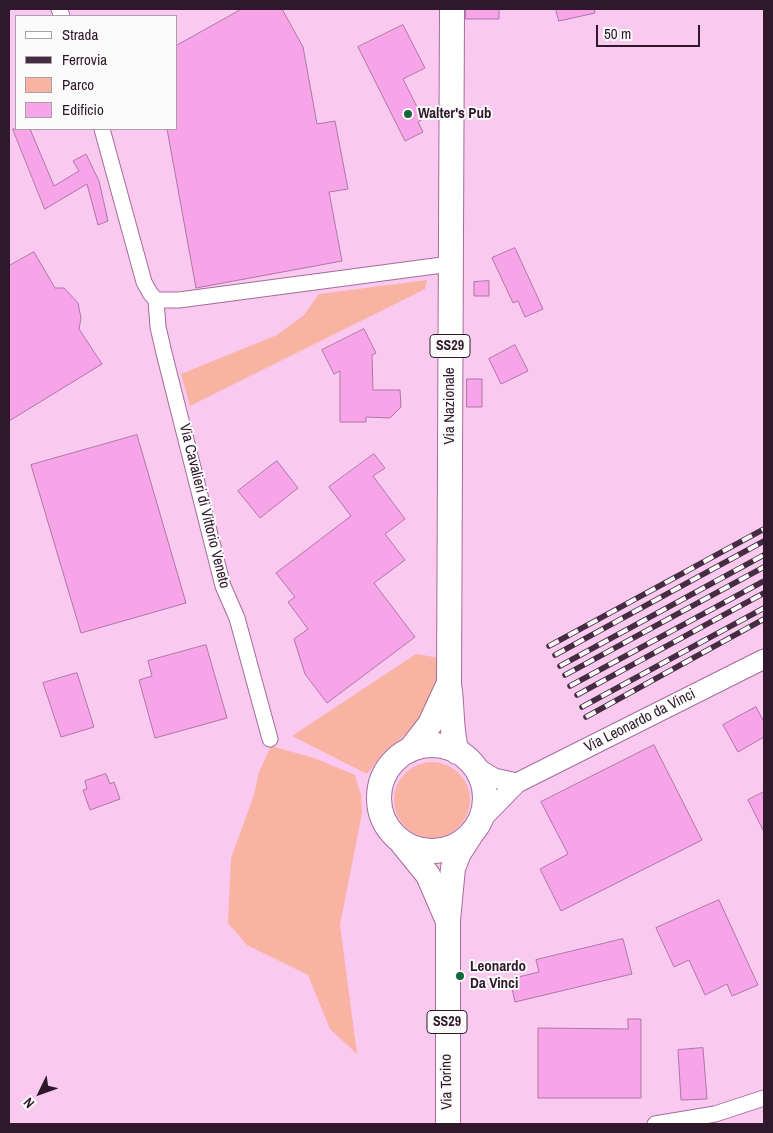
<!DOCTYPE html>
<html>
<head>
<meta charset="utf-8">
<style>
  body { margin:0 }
  #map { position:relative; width:773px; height:1133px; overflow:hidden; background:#fac9f0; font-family:"Archivo Narrow",sans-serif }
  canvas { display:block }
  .frame { position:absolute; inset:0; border:10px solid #2f182b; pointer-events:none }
  .legend { position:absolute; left:15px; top:15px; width:162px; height:115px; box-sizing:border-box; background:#fbfbfb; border:1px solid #a9a0a8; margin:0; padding:6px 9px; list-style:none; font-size:15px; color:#2f182b }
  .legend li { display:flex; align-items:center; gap:10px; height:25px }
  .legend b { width:25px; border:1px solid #a9a0a8 }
  .north { position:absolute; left:15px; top:1068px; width:50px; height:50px; -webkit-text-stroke:4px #fbfbfb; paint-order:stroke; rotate:228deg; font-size:14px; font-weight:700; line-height:20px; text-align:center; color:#2f182b }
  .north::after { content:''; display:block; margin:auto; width:18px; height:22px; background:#2f182b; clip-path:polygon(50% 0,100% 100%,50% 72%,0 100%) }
  .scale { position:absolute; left:596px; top:25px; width:104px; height:22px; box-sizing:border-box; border:2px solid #2f182b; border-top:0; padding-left:6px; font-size:15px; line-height:18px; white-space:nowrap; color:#2f182b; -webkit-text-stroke:4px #fbfbfb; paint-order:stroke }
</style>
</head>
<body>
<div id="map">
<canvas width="773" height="1133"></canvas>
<div class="frame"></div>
<ul class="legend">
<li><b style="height:6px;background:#fff"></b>Strada</li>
<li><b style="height:6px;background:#452c41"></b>Ferrovia</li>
<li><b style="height:14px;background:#f9b3a3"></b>Parco</li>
<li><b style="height:14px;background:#f7a4e8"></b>Edificio</li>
</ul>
<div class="north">N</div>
<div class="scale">50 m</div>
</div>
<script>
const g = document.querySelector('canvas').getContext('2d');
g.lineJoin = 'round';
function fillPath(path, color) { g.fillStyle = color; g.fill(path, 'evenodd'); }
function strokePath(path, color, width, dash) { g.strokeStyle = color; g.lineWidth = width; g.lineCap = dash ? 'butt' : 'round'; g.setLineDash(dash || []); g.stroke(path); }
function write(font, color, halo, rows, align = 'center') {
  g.font = font + ' "Archivo Narrow",sans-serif'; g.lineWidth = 4; g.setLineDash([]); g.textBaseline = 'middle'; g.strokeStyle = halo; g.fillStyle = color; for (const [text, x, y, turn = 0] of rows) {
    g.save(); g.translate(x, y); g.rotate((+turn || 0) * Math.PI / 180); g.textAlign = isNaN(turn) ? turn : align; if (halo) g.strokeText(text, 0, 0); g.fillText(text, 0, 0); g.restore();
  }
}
const green = new Path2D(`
  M427,280l-2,9 -235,117 -9,-32 96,-39 27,-20 15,-21z
  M416,654l24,4 -2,22 -16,41 -40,33 -15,20 -75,-38z
  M271,746l43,12 41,17 6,20 1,18 -22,112 17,129 -27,-25 -22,-54 -61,-30 -19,-22 3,-65 23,-63 5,-23z
  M394 800a38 38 0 1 1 76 0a38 38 0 1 1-76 0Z`);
const building = new Path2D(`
  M242,9h40l21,38 14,77 18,-3 13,68 -19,3 13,69 -146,27 -29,-159h9v-83z
  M466,9h33v10h-33z
  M556,9h38l1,4 -36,8z
  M403,25l22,43 -22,11 20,40 -5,3 5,10 -18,9 -47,-94z
  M13,129h17l24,57 25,-15 -6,-10 13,-7 13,27 9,40 -10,4 -11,-41 -42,25z
  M515,248l28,61 -18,8 -7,-16 -5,2 -21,-45z
  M34,252l21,36h9l14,15 3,15 -2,11 23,35 -93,57v-155z
  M489,281v15h-15v-14z
  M364,329l12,24 -4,2 1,35h27l1,17 -11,11 -24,-1v5h-26v-51l-6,3 -12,-24z
  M515,345l13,26 -27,13 -12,-25z
  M467,379h15v28h-15z
  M137,435l49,168 -105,30 -50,-168z
  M374,454l11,14 -12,8 32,43 -20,15 20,26 -31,23 41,54 -88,66 -22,-29 -11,-35 14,-10 -20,-27 7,-5 -19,-24 75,-57 -22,-29z
  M277,461l21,27 -38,30 -22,-27z
  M206,645l21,73 -72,20 -16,-58 13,-4 -4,-15z
  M77,673l17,54 -33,10 -18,-54z
  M756,707l8,15v15l-26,15 -15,-27z
  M654,745l48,95 -141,71 -21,-42 28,-15 -27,-52z
  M106,774l4,10 4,-2 6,17 -30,11 -7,-20 4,-1 -2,-8z
  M764,792v40l-16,-32z
  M719,900l39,85 -26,11 -5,-12 -22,11 -16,-35 -15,7 -18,-39z
  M623,939l9,35 -117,28 -5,-23 29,-7 -3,-12z
  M628,1019h13v79h-103v-70l90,1z
  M703,1048l4,51 -26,1 -3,-50z`);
const minor = new Path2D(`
  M59,9l3,7
  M102,129l42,153 6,11 6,7h23l271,-36
  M156,300l2,27 6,26 59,233 14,32 33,121
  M655,1124l60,-10 49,-16`);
const tertiary = new Path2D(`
  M474,766l20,12 23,5
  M480,821l37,-38 247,-124`);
const primary = new Path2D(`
  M452,9l-3,675c4,23 1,46 8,68
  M379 798a53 53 0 1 1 106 0a53 53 0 1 1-106 0Z
  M410,750l20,-26 18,-39
  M402,843l26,32 19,44
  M448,1124v-204l5,-52 6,-15 11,-17`);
const rail = new Path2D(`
  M549,646l215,-117
  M555,655l209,-114
  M560,666l204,-111
  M565,675l199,-108
  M570,686l194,-105
  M577,695l187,-102
  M582,707l182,-99
  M586,717l178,-98`);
const markers = [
  [408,114,5,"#136839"],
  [460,976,5,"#136839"]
];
const shields = [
  [450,346,40],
  [447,1022,40]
];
const shieldNames = [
  ["SS29",450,346],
  ["SS29",447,1022]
];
const poiNames = [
  ["Walter's Pub",418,114],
  ["Leonardo",470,967],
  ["Da Vinci",470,984]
];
const streetNames = [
  ["Via Nazionale",450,406,-90],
  ["Via Cavalieri di Vittorio Veneto",204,506,76],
  ["Via Leonardo da Vinci",640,721,-27],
  ["Via Torino",447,1082,-91]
];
fillPath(green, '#f9b3a3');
fillPath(building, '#f7a4e8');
strokePath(building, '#ae76a4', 1);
strokePath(minor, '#a46c9a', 17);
strokePath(tertiary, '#a46c9a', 21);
strokePath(primary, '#a46c9a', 26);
strokePath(minor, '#fff', 15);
strokePath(tertiary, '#fff', 19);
strokePath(primary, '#fff', 24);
strokePath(rail, '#452c41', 5.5);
strokePath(rail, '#fbfbfb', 4, [11]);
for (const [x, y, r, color] of markers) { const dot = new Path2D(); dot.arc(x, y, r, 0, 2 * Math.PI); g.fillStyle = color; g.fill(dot); strokePath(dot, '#fbfbfb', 2); }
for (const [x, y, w] of shields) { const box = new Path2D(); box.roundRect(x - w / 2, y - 11.5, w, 23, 4); g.fillStyle = '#fbfbfb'; g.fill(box); strokePath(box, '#2f182b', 1); }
write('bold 14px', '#2f182b', null, shieldNames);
write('bold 15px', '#2f182b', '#fbfbfb', poiNames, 'left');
write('15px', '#2f182b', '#fbfbfb', streetNames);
</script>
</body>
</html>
